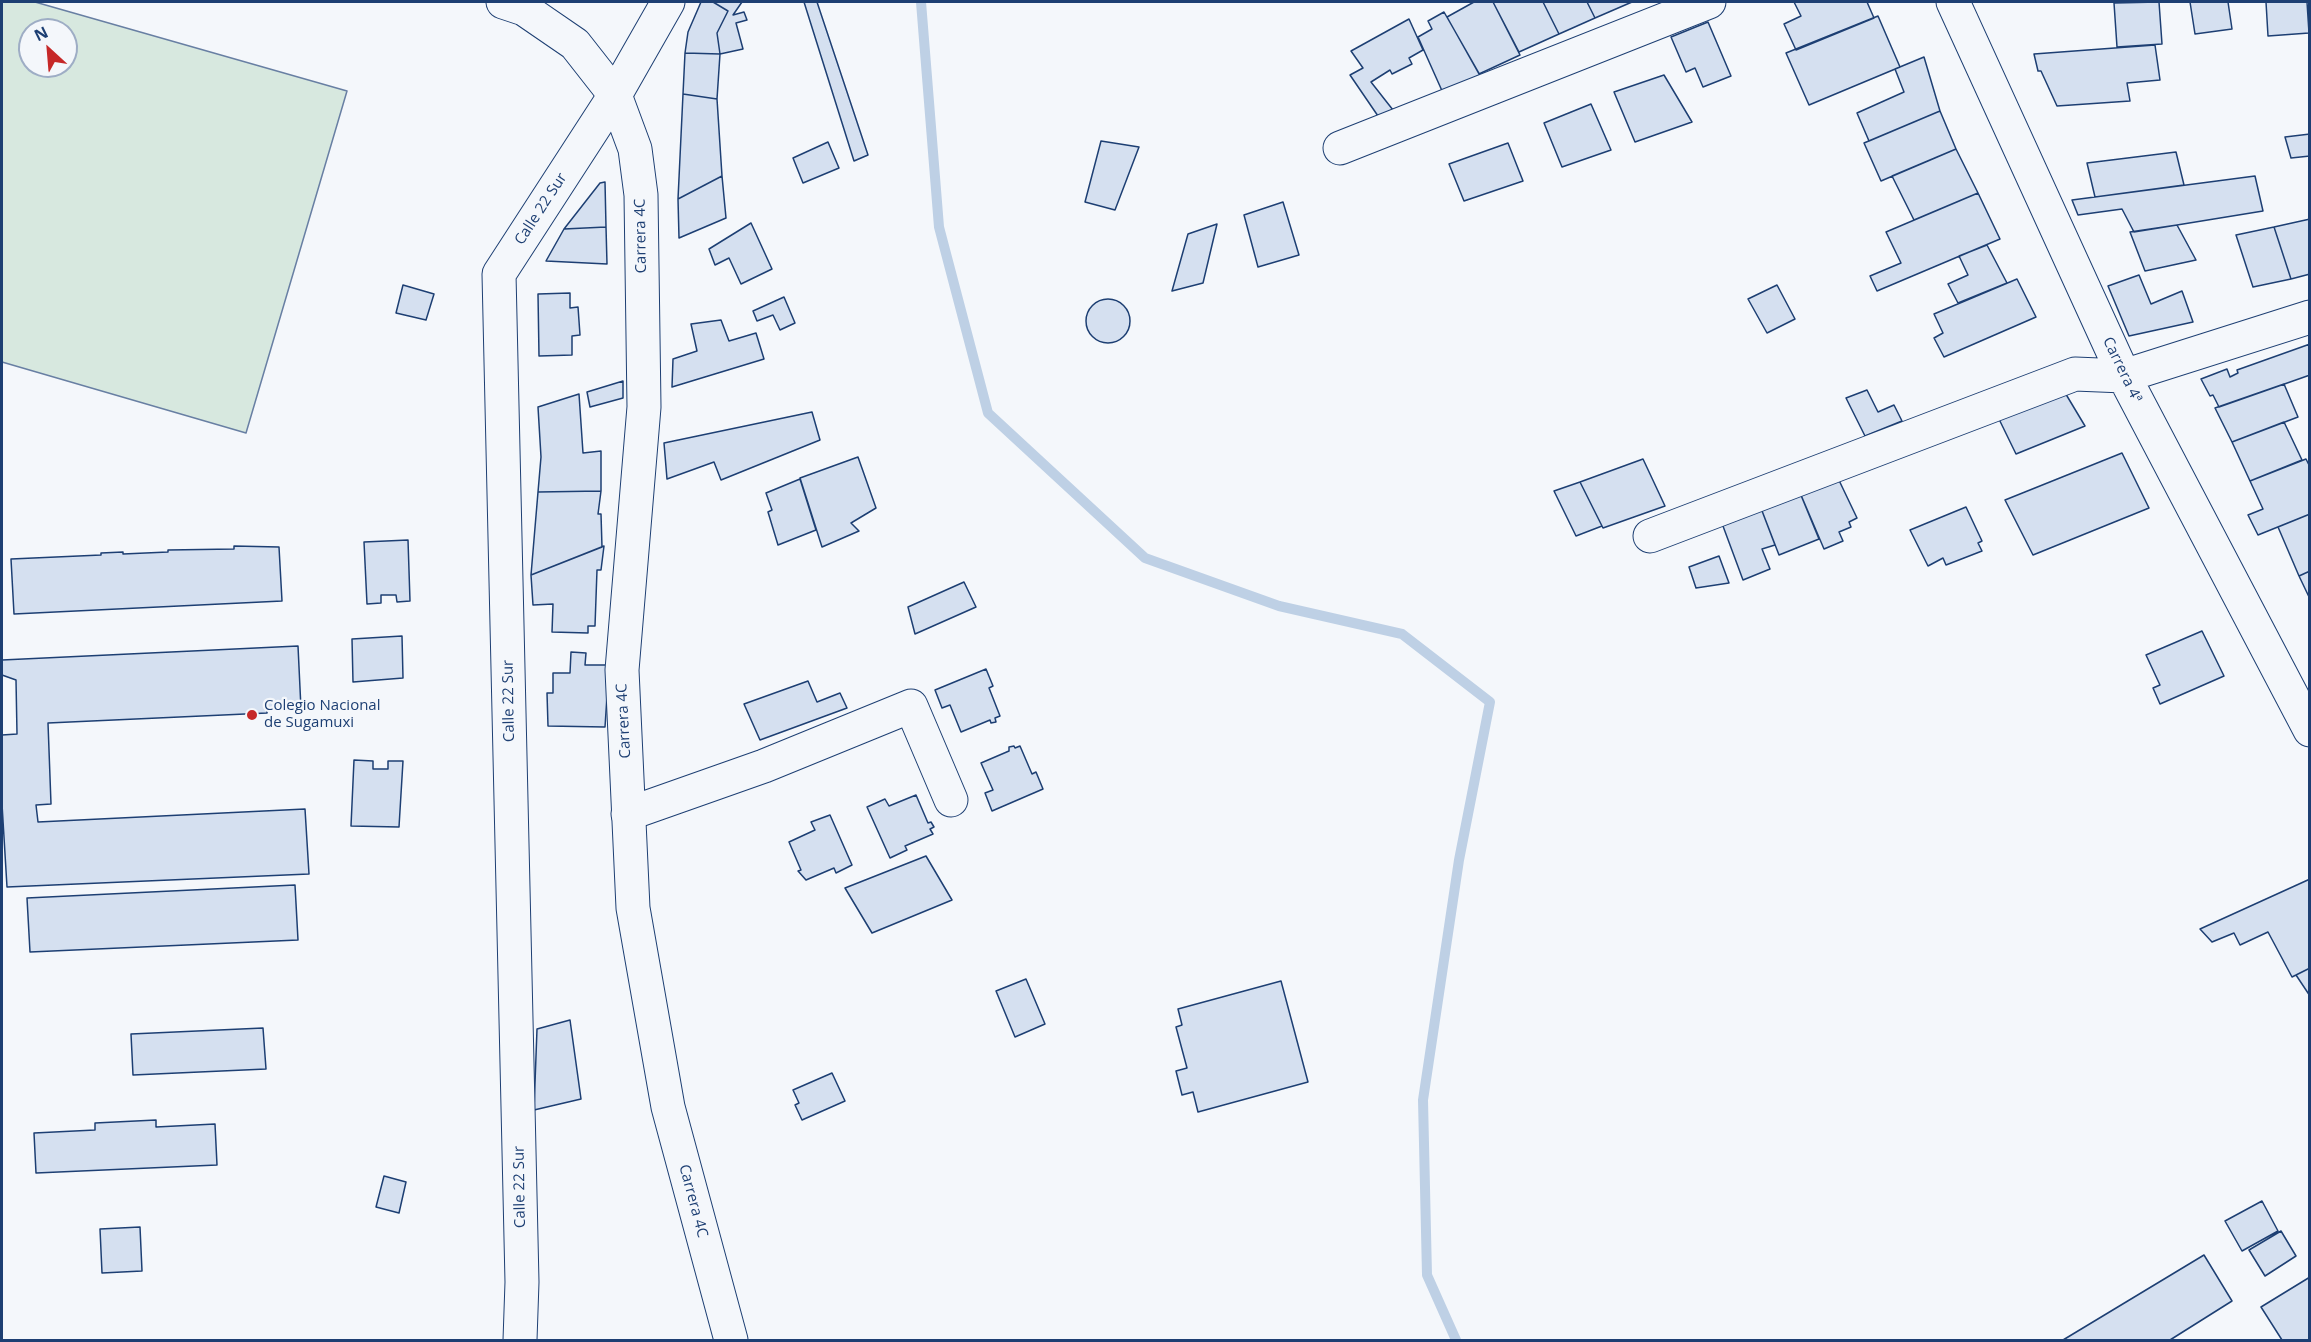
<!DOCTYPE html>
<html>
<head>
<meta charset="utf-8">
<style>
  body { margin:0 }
  #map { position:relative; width:2311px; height:1342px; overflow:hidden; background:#f4f7fb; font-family:"Open Sans",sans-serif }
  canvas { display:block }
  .frame { position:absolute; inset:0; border:3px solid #1d3f73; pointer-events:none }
  .north { position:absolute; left:18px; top:18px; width:60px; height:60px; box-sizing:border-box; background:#f4f7fb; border:2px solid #9eadc5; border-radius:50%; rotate:334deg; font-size:16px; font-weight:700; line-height:24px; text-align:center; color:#1d3f73 }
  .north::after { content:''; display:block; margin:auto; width:21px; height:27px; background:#c62828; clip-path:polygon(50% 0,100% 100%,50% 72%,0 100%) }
</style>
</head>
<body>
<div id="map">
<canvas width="2311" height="1342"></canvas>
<div class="frame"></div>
<div class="north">N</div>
</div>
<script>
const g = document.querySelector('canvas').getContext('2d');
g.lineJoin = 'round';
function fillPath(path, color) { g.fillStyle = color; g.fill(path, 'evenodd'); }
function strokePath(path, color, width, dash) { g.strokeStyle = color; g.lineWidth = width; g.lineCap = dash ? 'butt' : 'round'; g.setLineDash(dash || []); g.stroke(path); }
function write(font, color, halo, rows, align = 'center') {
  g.font = font + ' "Open Sans",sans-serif'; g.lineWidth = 4.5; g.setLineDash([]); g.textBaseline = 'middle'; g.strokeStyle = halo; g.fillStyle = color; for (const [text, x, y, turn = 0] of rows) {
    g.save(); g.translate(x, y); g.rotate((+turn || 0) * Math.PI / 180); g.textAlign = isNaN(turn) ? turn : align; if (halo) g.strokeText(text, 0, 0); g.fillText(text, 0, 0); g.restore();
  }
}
const green = new Path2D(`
  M2,2h33l312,89 -101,342 -244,-71zM30,30h36v36h-36z`);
const stream = new Path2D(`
  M921,2l18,225 49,186 157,145 134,48 123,28 88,68 -31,158 -36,240 4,175 29,65`);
const building = new Path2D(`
  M701,2h12l15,9 -11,22 3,21 -35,-1 3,-21z
  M713,2h29l-9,13 11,-3 3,8 -11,3 7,26 -23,5 -3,-21 11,-22z
  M804,2h13l51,153 -14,6z
  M1474,2h19l27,53 -41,19 -32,-57z
  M1493,2h50l16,32 -40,18z
  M1543,2h44l8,16 -36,16z
  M1587,2h45l-37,16z
  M1794,2h73l7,16 -78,32 -12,-26 17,-8z
  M2159,2l3,42 -45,3 -3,-44z
  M2190,2h38l4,27 -37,5z
  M2266,2h41l2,31 -41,3z
  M1444,12l36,63 -37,18 -25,-56 14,-8 -4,-8z
  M1878,16l22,51 -91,38 -23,-52z
  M1409,19l14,31 -14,8 3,6 -20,10 -2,-4 -19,12 22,28 -15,6 -28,-41 13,-7 -12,-17z
  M1708,22l23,54 -28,11 -8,-19 -9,4 -15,-35z
  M2155,45l5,35 -33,3 3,18 -73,5 -16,-35h-3l-4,-17z
  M685,53l35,1 -3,45 -34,-5z
  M1924,57l16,54 -71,30 -12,-28 47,-21 -9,-23z
  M1664,75l28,47 -57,20 -21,-50z
  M683,94l34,5 5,77 -44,23z
  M1591,104l20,46 -49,17 -18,-44z
  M1940,111l16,38 -75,32 -17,-38z
  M2310,134v22l-19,2 -6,-21z
  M1101,141l38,6 -24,63 -30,-8z
  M828,142l11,26 -36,15 -10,-25z
  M1508,143l15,38 -59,20 -15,-37z
  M1956,149l22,44 -64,27 -22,-44z
  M2176,152l8,33 -89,12 -8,-34z
  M722,176l4,42 -47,20 -1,-39z
  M2255,176l8,35 -129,21 -12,-23 -44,6 -6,-15z
  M605,182l1,45 -42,2 36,-46z
  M1978,193l22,46 -123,52 -7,-15 31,-13 -15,-31z
  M1283,202l16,53 -41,12 -14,-52z
  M2310,219v55l-19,5 -17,-52z
  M751,223l21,46 -31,15 -12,-26 -14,7 -6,-16z
  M1217,224l-14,59 -31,8 16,-57z
  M2177,225l19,35 -51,11 -15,-39z
  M606,227l1,37 -61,-3 18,-32z
  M2274,227l17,52 -38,8 -17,-52z
  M1987,245l20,38 -49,20 -10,-19 20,-9 -9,-19z
  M2139,275l12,29 31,-13 11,31 -64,14 -21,-50z
  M2017,279l19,38 -92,40 -10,-19 9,-5 -9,-19z
  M403,285l31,9 -8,26 -30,-7z
  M1777,285l18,34 -28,14 -19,-34z
  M570,293v15l8,-1 2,28 -8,1v19l-33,1 -1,-62z
  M784,297l11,26 -15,7 -7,-15 -16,6 -4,-10z
  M1086 321a22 22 0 1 1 44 0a22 22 0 1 1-44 0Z
  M721,320l8,21 27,-8 8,26 -92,28 1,-28 24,-8 -6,-27z
  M2310,344v31l-91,32 -6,-12 -3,1 -9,-17 26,-10 3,8 8,-4 -1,-3z
  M623,381v17l-33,9 -3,-15z
  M2284,384l14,33 -66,25 -17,-34z
  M1867,390l11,22 16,-7 8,16 -37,15 -19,-38z
  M2064,391l21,35 -69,28 -19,-39z
  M579,394l4,59 18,-2v40l-63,1 3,-35 -3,-50z
  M812,412l8,28 -99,40 -7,-18 -47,17 -3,-36z
  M2284,422l18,38 -52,21 -18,-39z
  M2122,453l27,55 -116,47 -28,-55z
  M858,457l18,51 -25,15 8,8 -37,16 -22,-69z
  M1643,459l22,47 -62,22 -23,-46z
  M2306,459l4,8v47l-52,21 -10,-20 15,-6 -13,-28z
  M1836,474l21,44 -8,4 2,5 -12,5 4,9 -19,8 -26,-61z
  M800,479l16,51 -38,15 -10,-33 4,-2 -6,-17z
  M1580,482l22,44 -26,10 -22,-45z
  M1798,488l21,51 -40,16 -20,-52z
  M601,491l-3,23h3l1,33 -71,28 7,-83z
  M1759,503l16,42 -13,4 8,20 -27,11 -23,-62z
  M1966,507l16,34 -4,2 4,8 -36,14 -3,-7 -15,8 -18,-36z
  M2310,514v57l-11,5 -21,-49z
  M408,540l2,61 -13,1 -1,-7h-15v8l-14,1 -3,-62z
  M234,546l45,1 3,54 -268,13 -3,-55 90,-4v-2l22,-1v2l45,-2v-2l66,-1z
  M604,546l-3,24h-4l-2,56h-7v7l-36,-1 1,-28 -20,1 -2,-30z
  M1719,556l10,27 -33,5 -7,-21z
  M2310,571v28l-11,-23z
  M964,582l12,25 -61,27 -7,-27z
  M2202,631l22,45 -64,28 -7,-16 7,-3 -14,-30z
  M402,636l1,42 -50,4 -1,-43z
  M298,646l3,63 -34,1v3l-219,10 3,81 -15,1 2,17 267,-13 4,65 -302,13 -5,-83v-69l15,-1 -1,-54 -14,-5v-15z
  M571,652l15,1 -1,12h24l-4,62 -57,-1 -1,-33h6v-20h17z
  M986,669l7,17 -4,2 11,28 -5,2 1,4 -5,1 -1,-3 -29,12 -11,-27 -8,3 -7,-18z
  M808,681l9,21 23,-9 7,15 -87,32 -16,-36z
  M1014,746l1,2 5,-2 12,28 4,-2 7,17 -51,22 -7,-18 8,-3 -12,-27 28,-12v-4z
  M354,760l19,1v8h15v-8h15l-4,66 -48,-1z
  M916,795l12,28 3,-1 3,5 -4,2 3,5 -28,12 2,4 -17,8 -23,-51 18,-8 4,7z
  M830,815l22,50 -16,8 -2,-5 -28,12 -8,-9 3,-1 -12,-28 26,-12 -4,-8z
  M926,856l26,44 -80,33 -27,-45z
  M2310,879v89l-18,9 -24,-45 -28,13 -6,-12 -22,9 -12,-13z
  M295,885l3,55 -268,12 -3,-54z
  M2310,968v28l-14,-21z
  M1026,979l19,45 -30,13 -19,-46z
  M1281,981l27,101 -110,30 -5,-20 -11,3 -6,-24 11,-3 -11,-41 6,-2 -4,-16z
  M570,1020l11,79 -47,11 3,-81z
  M263,1028l3,41 -133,6 -2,-41z
  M832,1073l13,28 -43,19 -7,-15 4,-2 -6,-13z
  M156,1120v7l59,-3 2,41 -181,8 -2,-40 61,-3v-7z
  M384,1176l22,6 -7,31 -23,-6z
  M2262,1201l16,30 -36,20 -17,-30z
  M140,1227l2,44 -40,2 -2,-44z
  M2281,1231l15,25 -31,20 -16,-26z
  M2204,1255l28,46 -62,39h-107z
  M2310,1277v63h-28l-21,-33z`);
const minor = new Path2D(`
  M1953,2l171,374 186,354
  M1340,148l369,-146
  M1650,536l425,-162 49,2 186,-59
  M628,814l136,-48 147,-60 40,94
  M520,1340l2,-58 -23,-1008 116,-179 53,-93`);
const major = new Path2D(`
  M503,2l21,7 51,35 40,51 20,54 6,46 3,212 -22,263 11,238 35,199 63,233`);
const markers = [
  [252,715,6,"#c62828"]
];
const streetNames = [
  ["Calle 22 Sur",541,209,-57],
  ["Carrera 4C",641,236,-91],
  ["Carrera 4ª",2122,370,64],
  ["Calle 22 Sur",509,701,-91],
  ["Carrera 4C",624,721,-93],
  ["Calle 22 Sur",520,1187,-91],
  ["Carrera 4C",693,1201,75]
];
const poiNames = [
  ["Colegio Nacional",264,706],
  ["de Sugamuxi",264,723]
];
fillPath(green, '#d7e8df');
strokePath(green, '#687fa3', 1.5);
strokePath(stream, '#bed0e5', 10);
fillPath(building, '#d5e0f0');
strokePath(building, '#1d3f73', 1.5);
strokePath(minor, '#1d3f73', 35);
strokePath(major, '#1d3f73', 35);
strokePath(minor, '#f4f7fb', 33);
strokePath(major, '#f4f7fb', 33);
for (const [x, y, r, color] of markers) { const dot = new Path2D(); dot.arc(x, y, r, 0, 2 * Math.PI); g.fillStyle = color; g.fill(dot); strokePath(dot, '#f4f7fb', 2); }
write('15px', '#1d3f73', '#f4f7fb', streetNames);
write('15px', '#1d3f73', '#f4f7fb', poiNames, 'left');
</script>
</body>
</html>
